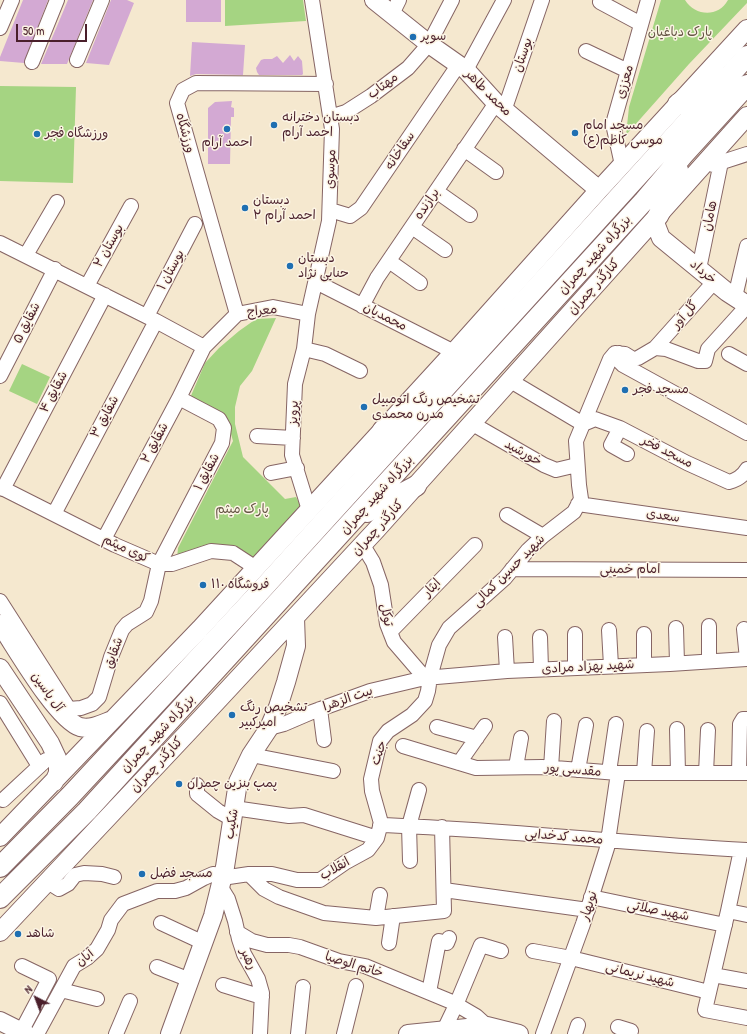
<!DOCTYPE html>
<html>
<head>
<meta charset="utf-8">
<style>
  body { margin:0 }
  #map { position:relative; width:747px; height:1034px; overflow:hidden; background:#f5e8cf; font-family:"Patrick Hand",sans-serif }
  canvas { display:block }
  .north { position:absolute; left:16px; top:978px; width:40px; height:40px; -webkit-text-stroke:3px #fcf5e5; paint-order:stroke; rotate:318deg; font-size:11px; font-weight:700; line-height:16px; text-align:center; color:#4a1f2b }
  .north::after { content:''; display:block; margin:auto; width:14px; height:18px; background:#4a1f2b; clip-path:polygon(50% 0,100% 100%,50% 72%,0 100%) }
  .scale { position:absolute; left:16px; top:24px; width:71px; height:18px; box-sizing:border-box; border:2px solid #4a1f2b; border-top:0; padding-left:5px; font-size:12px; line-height:14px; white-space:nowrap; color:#4a1f2b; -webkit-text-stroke:3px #fcf5e5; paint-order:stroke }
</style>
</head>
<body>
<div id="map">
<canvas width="747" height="1034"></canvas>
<div class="north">N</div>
<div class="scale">50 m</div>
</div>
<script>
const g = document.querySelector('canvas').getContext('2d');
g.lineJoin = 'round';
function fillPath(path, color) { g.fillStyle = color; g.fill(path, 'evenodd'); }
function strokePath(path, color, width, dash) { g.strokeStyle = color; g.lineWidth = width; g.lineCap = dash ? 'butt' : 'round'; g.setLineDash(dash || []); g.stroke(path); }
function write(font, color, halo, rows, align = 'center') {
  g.font = font + ' "Patrick Hand","Playpen Sans Arabic",sans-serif'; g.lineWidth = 3; g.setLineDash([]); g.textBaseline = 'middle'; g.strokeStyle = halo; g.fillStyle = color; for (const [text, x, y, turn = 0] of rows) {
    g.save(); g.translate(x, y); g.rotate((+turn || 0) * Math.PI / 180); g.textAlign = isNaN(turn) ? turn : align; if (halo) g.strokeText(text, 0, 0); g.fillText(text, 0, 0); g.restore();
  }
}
const green = new Path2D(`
  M225,0h78l3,21 -81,5z
  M661,0h24c10,16 33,18 43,0h19v3l-58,61 -63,71 3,-28z
  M0,86l76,1 -3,96 -73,-2z
  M276,318l-24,53 -12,15 -5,21v17l8,33 42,42 11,-2 7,13 -47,51 -20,-13 -59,10 1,-10 55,-107 -6,-21 -37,-22 15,-35 14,-15 20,-17 17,-12z
  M22,364l28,13 -13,27 -28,-13z`);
const building = new Path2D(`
  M23,0h25l-24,63 -24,-2v-4z
  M68,0h25l-26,64h-26z
  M111,0h16l7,3 -25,62 -23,-2z
  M186,0h35v22h-35z
  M192,42l53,3 -2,30 -47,-1 -6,2z
  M290,55l4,6 4,-5 4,5 1,13 -1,1h-43l-2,-3 -1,-4 5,-8 3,-1h8l5,-3 6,7z
  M232,101l-1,6 3,1v9h-3l-1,47h-22v-56l7,-6z`);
const minor = new Path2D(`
  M600,2l41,22
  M392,14l7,-14
  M0,28l12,-28
  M586,51l42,20
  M77,60l25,-60
  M32,62l25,-62
  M466,70l38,-70
  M504,111l38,-111
  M330,117l16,-5 25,-16 37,-28 21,-24 23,-44
  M464,149l32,23
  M622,165l-9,-41 35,-124
  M713,165l34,-11
  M436,191l34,24
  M330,210l20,6 11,-8 98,-144
  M412,227l33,23
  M0,243l156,78 48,26
  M26,255l31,-53
  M389,261l31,22
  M699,269l22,-107 -4,-12
  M316,282l138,70
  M87,286l44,-80
  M735,297l12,-51
  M362,306l15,-28 119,-175
  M237,314l-60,-211 6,-13 13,-7 130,1
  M147,316l48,-92
  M655,348l59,-66
  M304,349l21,5 35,17
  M619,353l-1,7 5,5 124,68
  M729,354l18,10
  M0,376l55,-107
  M509,380l74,44 12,-5 25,9 67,35 42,19c8,-2 14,-6 18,-13
  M471,423l73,42 12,5 21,-5
  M620,428l-9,17 16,9
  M257,436l36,2
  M271,473l26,-5
  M0,487l115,58 44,19h13l39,-13 22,2 23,15
  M3,489l102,-194
  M578,504l169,24
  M309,510l-17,-55 3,-71 9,-35 4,-35 21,-93 3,-92 -20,-129
  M54,514l102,-193
  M507,515l36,21
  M104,539l75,-141 25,-51 33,-33 36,-7 35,7
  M362,544l11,18 8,23 6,39 7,18 31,36
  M512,569l235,1
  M0,601l69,108 12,-1 11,-4 7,-7 12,-40 11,-27 5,-6 19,-12 5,-11 8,-37 63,-121 2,-15 -5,-9 -40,-21
  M709,626v35
  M676,628l1,35
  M609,630l2,36
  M390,632l85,-87
  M644,634v31
  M505,637l2,34
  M540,637l1,32
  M575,668v-34
  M0,703l39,63
  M320,709l4,31
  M437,727l40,11
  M269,728l15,-4 28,-12 58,-21 55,-13 82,-7 163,-7 77,-5 -3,-30
  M677,729l1,44
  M403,746l73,22 66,-1 76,6h129
  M251,755l82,16
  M459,763l26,-37
  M516,767l5,-29
  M551,768l3,-47
  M578,770l8,-45
  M609,772l7,-48
  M644,773l3,-42
  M706,773l2,-43
  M739,773l1,-49 3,-5h4
  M197,785v9l21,17 14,8
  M3,800l43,-40
  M234,808l55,8 15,-1 73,23
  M380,825c123,4 245,19 367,25
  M741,850l-13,61 -23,99 42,8
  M410,861l-1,-35 10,-36
  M249,874l15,15 15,8 45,16 52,5 68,-7 -2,-84
  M222,878l27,-4h23l25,6h23l26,-18 22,-12 9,-12 4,-15 -9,-32 -1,-12 9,-38 8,-10 24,-16 13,-14 3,-10 2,-14 9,-32 10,-17 56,-50 23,-28 15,-14 31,-24 7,-13 -2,-14 -3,-44 34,-82 5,-6 10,1 8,5 5,-1 17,-10 11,1 32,12h7l3,-12 39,-43
  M48,882l11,7 9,-5 7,-9 9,-2 18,1 12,3
  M220,886l8,13 7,22 4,18 5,15 14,25 4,14 -2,41
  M444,890l144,20
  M591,897l134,28
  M728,911l19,4
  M376,918l4,-23
  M161,923l43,20
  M237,932l15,9 15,4h22l11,2 39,14 26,5 87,36 24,14 11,10
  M389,943l4,-27
  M533,951l38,7 138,34
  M157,967l33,13
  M713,975l34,6
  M223,985l39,12
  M61,990l36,9
  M429,992l10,-51 8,2 2,-5
  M618,1027l13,4
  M444,1030l12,-25 25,-60 20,6
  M21,1032l28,-53 -27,-13
  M37,1034l37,-68 13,-8 10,-9 11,-19 3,-10 12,-16 34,-13h18l11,-3 18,-10 9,-4 10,1
  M116,1034l14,-33
  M298,1034l5,-47
  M344,1034l12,-48
  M543,1034l40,-110 24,-76 11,-75
  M575,1034l3,-9`);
const major = new Path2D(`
  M374,0l55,44 37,26 30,33 103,87
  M654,220l7,18 66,54 20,13
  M0,624c15,22 57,96 80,103 11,3 22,-3 32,-7
  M0,668l50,75 7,15 1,7v8l-4,9
  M0,837l200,-208 254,-277 145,-162 148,-161
  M0,932l193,-205 184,-198 370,-413
  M0,1021l26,13
  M170,1034l43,-118 12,-49 13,-85 13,-27 18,-27 9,-21 8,-25 10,-36 -1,-28
  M408,1034l79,-8 32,8`);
const highway = new Path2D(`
  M678,104l40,-28
  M658,216l13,-26 7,-20
  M363,467l20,-37
  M367,512l49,-26
  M0,867l70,-71 185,-199 492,-541
  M0,898l87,-87 557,-610 40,-47 63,-69`);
const markers = [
  [413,37,4,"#1f6fb2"],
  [274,125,4,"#1f6fb2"],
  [227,129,4,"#1f6fb2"],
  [575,133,4,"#1f6fb2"],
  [37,134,4,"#1f6fb2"],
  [245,208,4,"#1f6fb2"],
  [290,266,4,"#1f6fb2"],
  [625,390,4,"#1f6fb2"],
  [364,407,4,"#1f6fb2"],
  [203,585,4,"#1f6fb2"],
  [232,715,4,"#1f6fb2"],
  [179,784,4,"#1f6fb2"],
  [142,874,4,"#1f6fb2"],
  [18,934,4,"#1f6fb2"]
];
const parkNames = [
  ["پارک دباغیان",680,33],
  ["پارک میثم",242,510]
];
const poiNames = [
  ["سوپر",421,37],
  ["دبستان دخترانه",282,118],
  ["احمد آرام",282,133],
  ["مسجد امام",583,126],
  ["موسی کاظم(ع)",583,141],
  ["ورزشگاه فجر",45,134],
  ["احمد آرام",227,143,"center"],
  ["دبستان",253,201],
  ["احمد آرام ۲",253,216],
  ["دبستان",298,259],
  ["حنایی نژاد",298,274],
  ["مسجد فجر",633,390],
  ["تشخیص رنگ اتومبیل",372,400],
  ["مدرن محمدی",372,415],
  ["فروشگاه ۱۱۰",211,585],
  ["تشخیص رنگ",240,708],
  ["امیرکبیر",240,723],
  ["پمپ بنزین چمران",187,784],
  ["مسجد فضل",150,874],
  ["شاهد",26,934]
];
const streetNames = [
  ["بوستان",523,55,-71],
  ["معززی",625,82,-74],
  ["مهتاب",383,86,-37],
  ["محمد طاهر",488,93,45],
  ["ورزشگاه",185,133,75],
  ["سقاخانه",400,151,-56],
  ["موسوی",331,169,-88],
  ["برازنده",427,204,-56],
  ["هامان",710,216,-78],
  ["بوستان ۲",109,246,-61],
  ["بزرگراه شهید چمران",595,255,-48],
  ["بوستان ۱",171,270,-62],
  ["خرداد",703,272,40],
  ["کنارگذر چمران",594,287,-48],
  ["معراج",262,311,-6],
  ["گل آور",685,315,-49],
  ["محمدیان",385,317,27],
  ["شقایق ۵",27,323,-63],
  ["شقایق ۴",54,392,-62],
  ["پرویز",294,413,-88],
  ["شقایق ۳",105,417,-62],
  ["شقایق ۲",155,443,-62],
  ["مسجد فخر",667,452,27],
  ["خورشید",523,453,29],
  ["شقایق ۱",207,472,-62],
  ["بزرگراه شهید چمران",377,495,-48],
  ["سعدی",663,516,8],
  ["کنارگذر چمران",378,528,-48],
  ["کوی میثم",126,549,25],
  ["امام خمینی",630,570],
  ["شهید حسین کمالی",509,571,-45],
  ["ایثار",432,588,-46],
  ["توکل",386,615,78],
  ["شقایق",114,653,-70],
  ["شهید بهزاد مرادی",588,667,-3],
  ["آل یاسین",47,692,54],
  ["بیت الزهرا",348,699,-19],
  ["بزرگراه شهید چمران",158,734,-47],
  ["جنت",379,753,-71],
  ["کنارگذر چمران",157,765,-47],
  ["مقدسی پور",573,770,5],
  ["شکیب",232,824,-81],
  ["محمد کدخدایی",564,837,5],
  ["انقلاب",335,869,-30],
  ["نوبهار",589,906,-72],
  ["شهید صلاتی",658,911,11],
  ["آبان",85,958,-39],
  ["رهبر",248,959,65],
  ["خاتم الوصیا",354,965,17],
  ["شهید نریمانی",640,975,14]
];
fillPath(green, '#a5d482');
fillPath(building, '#d3a9d3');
strokePath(minor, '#866564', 16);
strokePath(major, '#866564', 20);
strokePath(highway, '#866564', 22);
strokePath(minor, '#fff', 14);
strokePath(major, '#fff', 18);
strokePath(highway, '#fff', 20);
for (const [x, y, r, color] of markers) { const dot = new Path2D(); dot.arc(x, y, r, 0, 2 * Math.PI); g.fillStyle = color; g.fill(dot); strokePath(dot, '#fcf5e5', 1.5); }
write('13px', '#655545', '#fcf5e5', parkNames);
write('13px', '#4a1f2b', '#fcf5e5', poiNames, 'left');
write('13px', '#4a1f2b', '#fcf5e5', streetNames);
</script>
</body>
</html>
